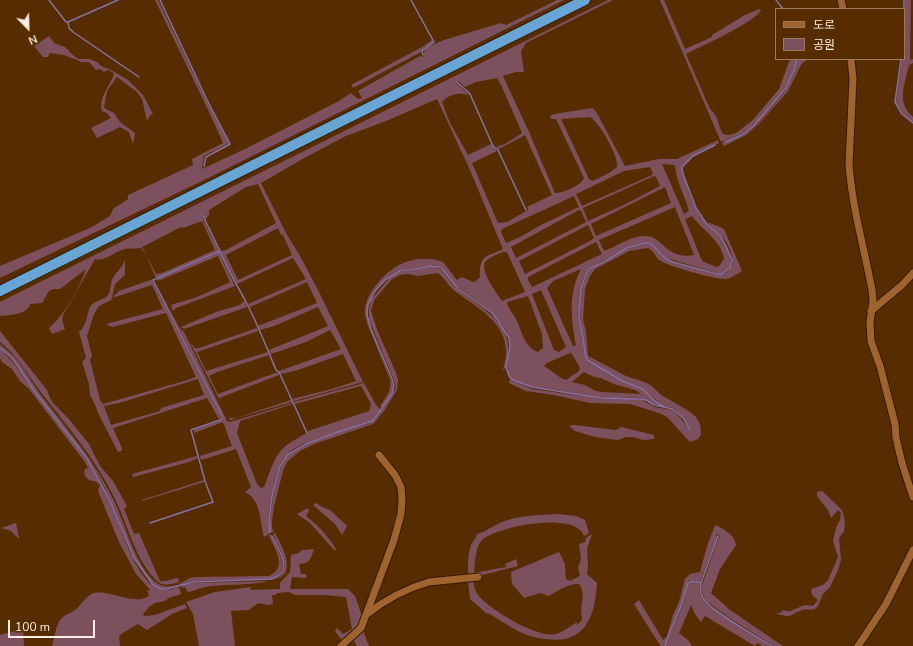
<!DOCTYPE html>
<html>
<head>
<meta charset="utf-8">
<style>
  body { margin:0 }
  #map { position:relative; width:913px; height:646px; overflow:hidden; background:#572d00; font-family:"Nunito Sans","Noto Sans KR",sans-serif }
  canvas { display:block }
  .legend { position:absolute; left:775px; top:8px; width:130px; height:52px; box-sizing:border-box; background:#572d00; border:1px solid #997a5b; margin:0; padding:5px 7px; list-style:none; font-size:12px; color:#fceee3 }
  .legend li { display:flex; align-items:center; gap:8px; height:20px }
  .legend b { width:20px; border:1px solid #997a5b }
  .north { position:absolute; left:8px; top:8px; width:40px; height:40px; -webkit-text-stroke:3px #572d00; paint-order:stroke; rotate:157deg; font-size:11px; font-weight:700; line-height:16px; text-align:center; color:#fceee3 }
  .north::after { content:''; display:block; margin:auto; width:14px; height:18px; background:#fceee3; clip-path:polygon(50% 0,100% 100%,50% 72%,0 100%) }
  .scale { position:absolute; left:8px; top:620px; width:87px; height:18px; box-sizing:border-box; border:2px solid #fceee3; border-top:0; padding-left:5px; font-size:12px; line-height:14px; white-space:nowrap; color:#fceee3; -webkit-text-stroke:3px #572d00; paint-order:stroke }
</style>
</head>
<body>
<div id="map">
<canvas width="913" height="646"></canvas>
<ul class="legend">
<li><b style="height:5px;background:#9f642d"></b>도로</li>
<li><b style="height:11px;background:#7c515d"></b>공원</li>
</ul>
<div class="north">N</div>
<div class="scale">100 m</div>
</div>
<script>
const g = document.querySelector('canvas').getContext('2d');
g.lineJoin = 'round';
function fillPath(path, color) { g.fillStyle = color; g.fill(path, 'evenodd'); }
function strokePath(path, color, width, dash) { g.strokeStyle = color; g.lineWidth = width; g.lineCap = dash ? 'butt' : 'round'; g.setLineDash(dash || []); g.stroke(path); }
const green = new Path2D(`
  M155,0h3l48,100 23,43 -25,13 -2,13 43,-20 94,-48 12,-8 7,6 4,-1 -4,-7 62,-35 3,1 1,-2v-3l1,-4 19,-8 57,-17 5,2 51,-25h7l-360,180 -204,98v-12l90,-38 20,-12 3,-7 15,-10v-4l65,-30 -1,-6 31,-16 -13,-29z
  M608,0h5l-87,43 -5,8 3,21h-8l-13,4 26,56 26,61c8,0 27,-8 29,-15l-28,-59h-5l-1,-3 4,-2 39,-6 4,5 28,53 34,-7h18l41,-19 1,3 -27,13 -10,11c1,11 12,41 19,50 5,8 14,12 19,19 5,6 15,25 9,32 -1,2 -5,4 -7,6l-5,-1 -51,-15 -15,-14 -6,-1 -18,5 -24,13 -13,6 -8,14 -4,37 5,19 1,17 4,6 34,22 21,7 12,12 9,6c-10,-1 -16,-8 -26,-9 -12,-1 -24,1 -36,0 -15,-1 -30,-5 -45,-8 -14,-2 -31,-2 -44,-10 -13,-8 1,-30 -4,-43 -7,-17 -22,-29 -37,-39 -5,-4 -12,-8 -17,-13 -6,-5 -8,-14 -15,-18 -8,-4 -16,0 -24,2 -5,1 -12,-1 -17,1 -18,8 -36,32 -31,51l25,64 -1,8 -10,15 -2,-2c6,-9 12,-15 10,-26 -5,-13 -11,-27 -16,-40 -3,-8 -8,-17 -9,-26 -2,-18 20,-43 36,-50 12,-6 30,-7 42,-2l14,18 5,-3 11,5 3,-1 4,-4c-1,-22 6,-20 23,-28l-33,-79 -33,-71 -51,22 -40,15 -40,21 -45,26 25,50 14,23 19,36 44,90 -69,19 -2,-2 40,-10 24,-8 -13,-27 -45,16 -17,4 -2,-3 62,-22 -11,-19 -24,12 -35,12 -2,-4 59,-24 -10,-19 -44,19 -14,4 -2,-4 59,-23 -10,-21 -57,25 -2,-3 58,-25 -13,-21 -56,26 -12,-22 -4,-11 5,-1 50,-27 -18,-39 -12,3 -37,23v5l-4,5 -2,-7 -1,1 1,6 16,31 -63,27 -10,-23 -5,-7c-4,1 -14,0 -16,1 -10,2 -20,13 -30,10l-32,56 -1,5 3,9 -13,5 -3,-6c14,-11 31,-41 37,-59l-26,20h-7l-4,2 -7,12 -12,1c-3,11 -20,11 -30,12v-14zM497,78l5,9 20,46 -17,11 -9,3 3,2 26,-14 27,60 -25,12 1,3 -21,12 -9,1 -26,-60 25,-12 -6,-7 -23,11 -18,-32 -8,-21c7,-8 17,-10 27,-7l-13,-12 2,-2 7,6 11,-5zM590,117c9,5 29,39 27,50l-8,6 -16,8 -4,-2 -28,-60zM662,164l13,1c1,17 10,30 14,46l-5,3zM650,167l3,6 -1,2 -70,31 -6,-12 48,-23zM654,176l2,1 4,9 -34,18 -38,17 -5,-13zM665,187l6,16 -75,33 -5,-12zM574,196l5,11 -38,18 -21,12 -14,6 -5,-11 1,-3zM675,207l19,48c-29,5 -31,-19 -48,-19 -15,-1 -29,11 -42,15l-5,-11zM579,210l2,1 5,11 -70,36 -5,-11zM692,216c11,15 29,24 32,43l-5,7 -3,1 -14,-6 -17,-42zM202,221l13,29 -53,23 -6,1 -14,-27 39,-20 2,1zM588,225l6,13 -4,3 -65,33 -6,-13zM278,228l3,7h2l9,20 -54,25 -12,-25zM596,242l6,12 -70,33 -4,-7v-3zM503,252h4l18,40 -23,9c-5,-7 -24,-33 -16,-40 4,-4 12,-7 17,-9zM581,269c-13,24 -10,51 -5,76l-3,1 -26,-58 6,-7zM541,290l25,57 -7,5 -5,-2 -22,-56zM528,296l14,38 1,14 -5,4c-14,-5 -16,-21 -22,-33 -3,-6 -8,-10 -9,-17zM570,353l2,1 8,14 -1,3 -13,9 -5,-2 -17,-12 3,-3zM584,372l10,5 7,1 13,6 21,6 6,4 -39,-2 -6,-1 -11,-6 -13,-3z
  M660,0h4l21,49 27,-12v-2l33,-20 14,-6 2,1c-5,12 -60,36 -75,44l24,55c9,8 7,15 13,25l6,1 7,-2 17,-13 26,-31 11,-30h7l-7,20 -8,14 -28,33 -10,7 -23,9z
  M905,0h6l-1,60 3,-1v4l-4,2c-4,18 -13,38 4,52v5l-10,-8 -7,-12 6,-43h2z
  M49,36l5,7 11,4 9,9 5,3h10l8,3 4,4 12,5 15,9 15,15 10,19 -3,1 -3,6 -5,-22 -5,-7 -20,-15 -10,14 -3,17 10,5 6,9 15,11 -2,11 -4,-12 -9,-5 -23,11 -6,-10 20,-10 -4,-5 -5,-2c-4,-13 9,-26 12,-38l-6,-3 -4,2 -4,-3 -4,1 -7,-8h-7l-18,-7 -14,-2 -2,4h-5l-9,-11z
  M432,40l1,2 -8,4 -4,6 -68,36 -2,-3 71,-38z
  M798,59h11l-7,4 -14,28 -31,35 -11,9 -22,11 -2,-3 22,-8 11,-8 31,-37 6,-13z
  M707,222l13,5 4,2 18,42c-5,3 -12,8 -17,8 -12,0 -54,-12 -64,-18 -6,-3 -6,-10 -13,-13l-19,3 -34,18 -5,7 -5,13 -2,31 3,11 2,25 38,20 21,7 6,4 8,8 16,9 13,8 6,5 4,7 1,11 -3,4 -8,3 -23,-25 -8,-4 -29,-9 -40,-1 -36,-8 -28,-4 -17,-8 1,-5 3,3 19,8 69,10h36l7,2 10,6 19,3 10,11 8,11 -7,-13 -10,-11 -7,-1 -11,-7 -13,-12 -21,-7 -33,-22 -4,-5 -1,-17 -4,-19 2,-28 2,-8 3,-7 4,-7 13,-5 23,-14 18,-5 6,1 15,15 51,15c5,0 8,-1 12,-5 9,-8 -1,-27 -8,-35 -4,-4 -9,-8 -14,-13z
  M220,252l3,10 12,24 -59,22 -3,3 -2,-6 26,-8 33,-15 -12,-26 -60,25 -1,-2z
  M125,259v16l-10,9 -3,14 7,-7 34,-12 -1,1 70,136 -3,3 -12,-21 -94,30 9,20v4l-1,-1 -3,1 -19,-37 -7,-17 -2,-2 -1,-12 -7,-22 4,-4 -7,-26c8,-7 7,-15 11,-25 4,-7 13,-6 18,-12 3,-4 2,-10 4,-15 3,-8 11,-12 13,-21zM152,285l11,24 -57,15 6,3 54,-14 30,64 -15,5 -78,22 -3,-4 -10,-40 2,-4 -5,-20 7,-22 5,-8 12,-6 1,-2zM198,379l6,16 -43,13 -1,3 -49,14 -7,-19 15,-3z
  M431,266c13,1 16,14 25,22 20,18 57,33 52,66 -1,6 -1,13 -5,17 1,-6 3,-12 3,-18 1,-31 -30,-46 -51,-62 -7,-5 -10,-13 -17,-18l-20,3 -10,-2 -8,1 -8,4 -18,21 -3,11 7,21 18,41 2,7 -1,10 -13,21 -11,13 -59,20 -14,7 -13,11 -4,9 -9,35 -2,14v9l2,2 -10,6c-4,-15 -3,-38 -19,-45l6,-5 -15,-38 -35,11 -1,-4 32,-10 -9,-24 -29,11v-3l26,-9 4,-4 -69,-136 24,46 5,5 43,89 2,1 8,-2 56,-17v1l-53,17 -3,12 20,51 4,4 3,-1c13,-32 10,-37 43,-54l1,-2 61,-20 2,-7 -10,-18 -66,18 -1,-2 70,-19 12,22 5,5 -8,11 -3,1c-21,6 -68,18 -84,33 -8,8 -10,24 -13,34 -3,14 -6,29 -3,43v-11l3,-25 8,-30 6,-10 21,-12 29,-12 34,-9 4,-3 18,-26 3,-7 -1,-4 -26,-64v-10l2,-9 19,-23 11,-6h13z
  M244,301l3,6 -63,22 -3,-2 35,-15 24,-7z
  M257,328l1,3 -61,21 9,19 62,-19 1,3 -52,17 -8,4 9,18 60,-22 1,3 -60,23 10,20h7l55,-18 1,2 -62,18 -40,-78 5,6h4z
  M0,331l47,59 3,8 3,5 15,15 21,26 11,22 13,15 14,25 -3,3 10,25 5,-1 21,48c6,1 11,-2 18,-3l1,2 -1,3c-12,1 -15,5 -24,-5 -20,-22 -26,-53 -39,-79 -19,-40 -48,-73 -75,-108 -13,-17 -22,-35 -40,-49z
  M0,344c6,6 13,11 18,17 8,11 14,22 22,33 26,34 54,66 73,105 13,26 19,59 40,81 9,8 15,7 25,5l1,1c-9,3 -19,5 -26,-2 -23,-22 -29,-57 -42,-84 -19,-40 -46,-71 -73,-105 -13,-17 -22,-34 -38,-48z
  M0,349c16,14 25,31 38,48 15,20 33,39 47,60 9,13 17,28 24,42 13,26 21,68 44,87 8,6 17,4 26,1l2,7 -12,4 -4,3 -10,2 -6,4 -6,7 1,2 11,-1 30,-11 2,4 -15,6 -25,16 -9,-6 -14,8 -5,4 1,10h-68c3,-8 3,-23 11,-29 3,-3 9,-4 13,-8 5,-4 11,-14 18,-16 16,-3 40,13 55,3l-2,-6 4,1 -15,-17 -17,-32 -21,-51 2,-6 -5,-4h-4c-5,-3 -8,-6 -6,-12l3,-1 -3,-6 -56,-73 -9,-8 -8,-12 -10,-7 -2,-4z
  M574,425l42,5 5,-3 33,8v4l-11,1 -10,-3h-7l-8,3 -23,-3 -20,-6 -6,-5z
  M197,456l1,2 -9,4 -56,15 -1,-3z
  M204,480v2l-62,19v-1z
  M822,491l18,17 3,4 2,10 -1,9 -5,7 2,22 -3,10 -8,17 -7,7 -5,12 -3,3c-4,1 -9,0 -13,1 -14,5 -9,9 -27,3h5l3,-3c3,1 7,2 10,0 9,-3 8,-6 20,-4l5,-6 -6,-5 -1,-6 12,-4 5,-5 10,-23 -5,-16 3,-13 4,-8 1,-7 -3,-3 -7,8 -3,-8 -11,-14v-4z
  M316,503l6,4 8,3 17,16 -5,9 -7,-11 -22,-19z
  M308,508l1,3 -3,5c12,9 22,20 30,33l-1,2 -25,-28 -13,-9z
  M558,514l18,2 9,4 4,13 -5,3c-8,-25 -86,-10 -102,4 -7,7 -7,23 -8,33l32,-6 -1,-3 11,-5 2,7 -40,10 -9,1c-2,-11 -1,-22 2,-32 2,-4 5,-6 6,-11 10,-3 19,-10 28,-13 17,-6 36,-6 53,-7z
  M16,523l3,15h-1l-7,-7 -10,-3z
  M715,525c8,3 20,10 21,20l-16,24 -9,24 19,17 53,36h-9l-46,-29 -23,-17 -4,-12 18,-51 2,-1 -5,-2 1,4 -17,44 -8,-2 -4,1 -8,28 -6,12 -9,25h-4l-3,-4 -24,-38 5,-4 24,40 4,-4 6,-21 6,-13 6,-23 5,-5 10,-2 7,-26z
  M275,533c5,10 15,26 11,38 -6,17 -65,12 -80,16 -7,1 -12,4 -18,5l-3,-5 -3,1 -1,-2 4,-2 8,-1 77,-2c4,-2 9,-3 12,-7 8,-9 -5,-30 -9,-40z
  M592,534l-5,15 1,16 -1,9 10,9c-2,34 -12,62 -52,56 -10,-1 -20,-4 -29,-9 -9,-5 -18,-11 -26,-16l-4,-1 -16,-14 -2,-18h5c1,5 2,10 5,14 11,14 60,44 78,39 5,-1 17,-9 21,-12v3l5,-5c0,-3 -1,-6 -1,-10 1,-9 4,-18 -2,-26 -10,-1 -22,7 -30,12l-9,-3 -16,5 -12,-14 -1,-12 48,-20 6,12 1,15 4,2 10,-5 -2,-8 3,-9 -2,-15 6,-2 1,-4z
  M269,535h2c4,9 15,28 10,36 -2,4 -6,6 -10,8l-78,2 -8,2 -5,2 -1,-1 11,-6 6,-1 73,-1c19,-9 6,-26 0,-41z
  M314,549c-4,11 -3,14 -15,15l2,10h5v4l-14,-1 -2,12h58l7,7 8,23 -2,5 -18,18 -8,-11 2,-3 6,6 9,-5 -6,-32 -22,-2h-29l-6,-3 -12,1 -1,2h-4l1,9 -5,1 -10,-2 -9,7 -18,1 4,35h-36l-6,-32 -7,-12 29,-10 36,-5 -1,3 30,-1v-6l10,-11 1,-17 8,-2 3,-3z
  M692,581l8,3c-1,8 0,14 7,20l63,42h-7l-6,-3 -2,3 -50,-30 -4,6 -6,-8 -4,-9 -12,28 10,8 3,5h-26l9,-24 6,-12 7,-25 2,-3z
  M23,629l1,17h-24v-11z
  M363,630l6,16h-12l-4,-7z`);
const stream = new Path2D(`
  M49,0l17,22h2l1,6 4,4 66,45
  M160,0l47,100 23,44 -24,13 -2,9
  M411,0l23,42 -8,5 -4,4 1,4
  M776,0l7,9
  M68,22l50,-22
  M904,23v-23
  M901,59l-6,43 7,12 11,9
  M457,82c4,5 9,7 13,12l23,52 5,4 28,60
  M725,142l19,-8 10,-8 32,-38 8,-18 3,-11
  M220,251c7,19 18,35 27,53 11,21 20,44 29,66l3,2 28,61
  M0,348l11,9 6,8 18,27 51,65 24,43 24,58 19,27 8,4h5l27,-7 78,-3c3,-1 8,-3 11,-7 6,-10 -6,-27 -10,-36
  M665,407l-10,-6 -12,-12 -21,-8 -34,-21 -3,-6 -2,-17 -4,-19 2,-28 2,-8 3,-7 4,-7 14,-6 23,-14 18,-5 6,1 15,15 7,3 44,12h5l8,-6 2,-8 -6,-14 -6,-11 -14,-12 -10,-15 -13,-34 -1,-7 11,-11 22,-11
  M150,523l63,-21 -8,-21 -14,-51 29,-10 3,-3 -70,-137 67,-29 -18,-37
  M270,532l-1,-11 3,-25 8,-30 7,-11 21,-12 29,-11 36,-11 19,-27 2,-9 -4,-11 -19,-45 -4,-14 1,-10 7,-14 11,-12 15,-9h12l17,-4 9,1 4,3 15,19 34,24 7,9 10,16 1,9 -4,20 3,9 4,4 19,7 55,9 14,2 37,1 8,1 8,5 19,4 11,10 6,11
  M718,536l-17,47c-1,6 -1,10 2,15 6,12 55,39 69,48
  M665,646l9,-24 6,-13 8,-26 4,-2 9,2`);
const minor = new Path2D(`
  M841,0l2,9
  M851,59l2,20 -4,85c3,43 15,83 23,126l1,11 -3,21 1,19 9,25 15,58 1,14 6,25 11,34
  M871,311l31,-26 11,-12
  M367,614c18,-14 41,-26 62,-32l49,-5
  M341,646l20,-18 33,-88 7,-26 1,-15 -1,-12 -6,-12 -16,-20
  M858,646l28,-42 27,-54`);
const highway = new Path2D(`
  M0,291l585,-291`);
fillPath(green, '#7c515d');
strokePath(stream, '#8571a7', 1.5);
strokePath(minor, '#351800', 9);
strokePath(highway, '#351800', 12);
strokePath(minor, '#9f642d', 7);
strokePath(highway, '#67a6d4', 10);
</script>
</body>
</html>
